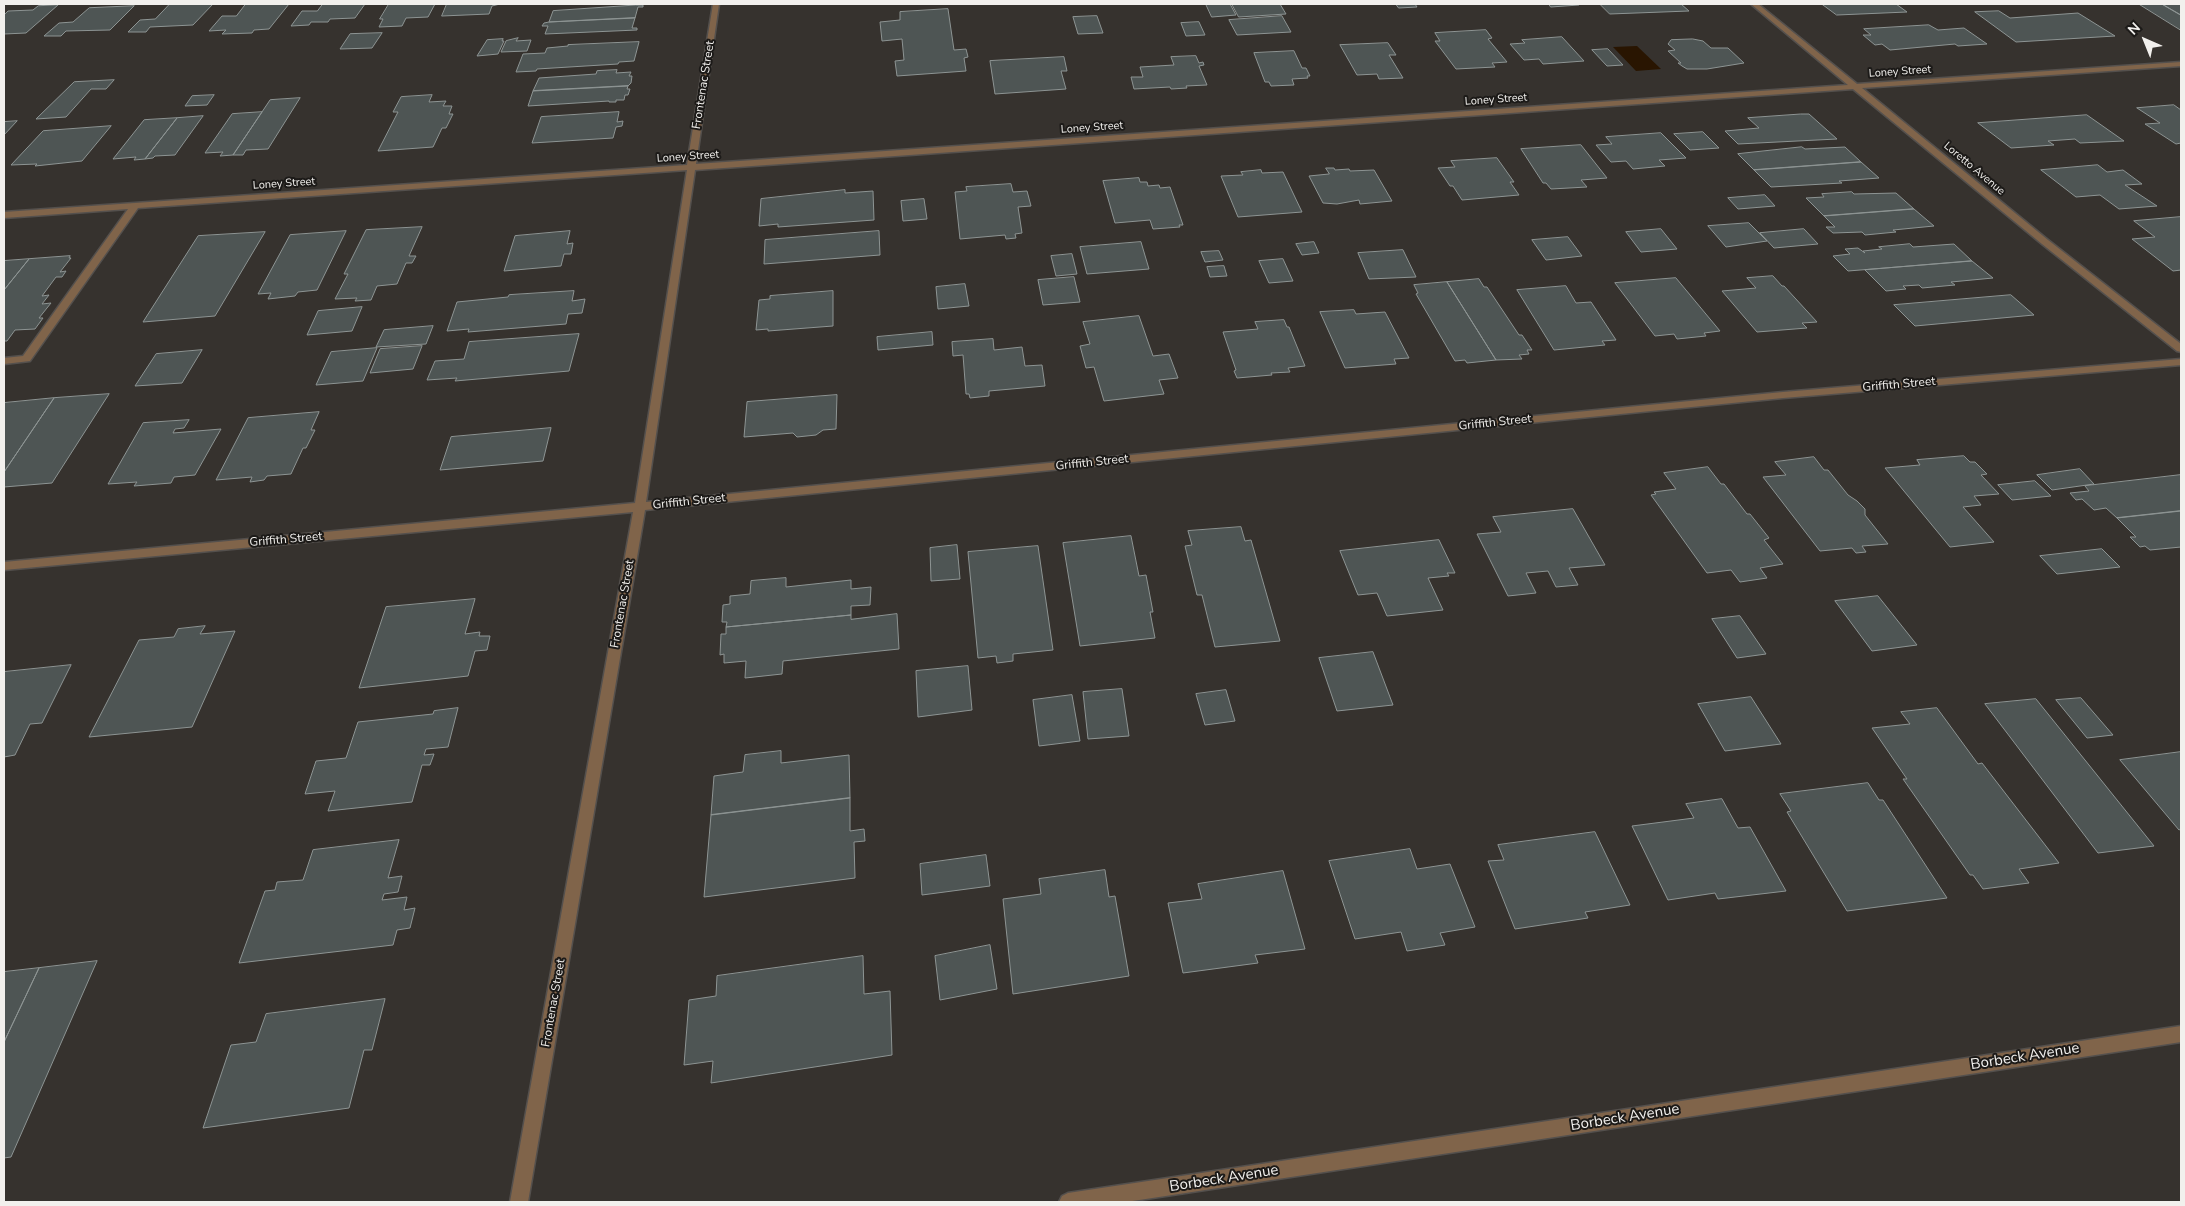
<!DOCTYPE html>
<html>
<head>
<meta charset="utf-8">
<style>
  body { margin:0 }
  #map { position:relative; width:2185px; height:1206px; overflow:hidden; background:#36322e; font-family:"Nunito Sans",sans-serif }
  canvas { display:block }
  .frame { position:absolute; inset:0; border:5px solid #f2f0ed; pointer-events:none }
  .north { position:absolute; left:2120px; top:15px; width:50px; height:50px; -webkit-text-stroke:4px #1c1a18; paint-order:stroke; rotate:316deg; font-size:14px; font-weight:700; line-height:20px; text-align:center; color:#f2f0ed }
  .north::after { content:''; display:block; margin:auto; width:18px; height:22px; background:#f2f0ed; clip-path:polygon(50% 0,100% 100%,50% 72%,0 100%) }
</style>
</head>
<body>
<div id="map">
<canvas width="2185" height="1206"></canvas>
<div class="frame"></div>
<div class="north">N</div>
</div>
<script>
const g = document.querySelector('canvas').getContext('2d');
g.lineJoin = 'round';
function fillPath(path, color) { g.fillStyle = color; g.fill(path, 'evenodd'); }
function strokePath(path, color, width, dash) { g.strokeStyle = color; g.lineWidth = width; g.lineCap = dash ? 'butt' : 'round'; g.setLineDash(dash || []); g.stroke(path); }
function write(font, color, halo, rows, align = 'center') {
  g.font = font + ' "Nunito Sans",sans-serif'; g.lineWidth = 4; g.setLineDash([]); g.textBaseline = 'middle'; g.strokeStyle = halo; g.fillStyle = color; for (const [text, x, y, turn = 0] of rows) {
    g.save(); g.translate(x, y); g.rotate((+turn || 0) * Math.PI / 180); g.textAlign = isNaN(turn) ? turn : align; if (halo) g.strokeText(text, 0, 0); g.fillText(text, 0, 0); g.restore();
  }
}
const water = new Path2D(`
  M1637,46l24,23 -25,2 -23,-24z`);
const building = new Path2D(`
  M170,4h43l-20,21 -43,2 -4,5h-18l12,-12 15,-1z
  M246,4h43l-20,25 -15,1 -2,3 -30,1 4,-4 -17,1 13,-15h14z
  M323,4h42l-10,14 -25,1 -2,3h-17l-2,3 -18,1 11,-15h15z
  M389,4h46l-7,13 -22,1 -4,8 -23,1 4,-8h-3z
  M447,4h53l-8,2 -3,8 -47,2z
  M1206,4h24l6,11 -24,2z
  M1232,4h48l6,10 -47,3z
  M1396,4h19l2,3 -18,1z
  M1549,4h29l1,1 -28,2z
  M1600,4h81l8,7 -79,3z
  M1822,4h74l11,8 -70,3z
  M2139,4h23l19,11v15z
  M2162,4h19v11z
  M58,5l-32,28 -22,1v-19l4,-4 25,-1 5,-4z
  M636,5h7v2h-5l-3,11 -86,4 4,-11z
  M134,6l-24,24 -44,1 -5,5h-17l15,-13 14,-1 16,-14z
  M948,9l6,41 12,-1 2,8 -4,1 2,13 -69,5 -2,-15 9,-1 -2,-21 -20,2 -2,-19 20,-2v-8z
  M1999,11l11,7 68,-5 37,23 -99,6 -41,-30z
  M1097,16l6,17 -25,1 -5,-17z
  M1282,16l9,16 -54,3 -8,-15z
  M635,18l-3,10h5v2l-92,4 3,-8h-6l2,-3 5,-1z
  M1199,22l6,13 -19,1 -5,-13z
  M1929,25l9,5 26,-2 23,16 -29,2 -3,-2 -65,6 -8,-6 -7,1 -12,-10h8l-7,-6z
  M1486,30l6,8 -4,1 19,23 -15,1 3,4 -39,2 -21,-28h5l-5,-8z
  M382,33l-10,15 -32,1 10,-15z
  M1562,37l22,24 -41,3 -4,-5 -15,1 -14,-16 15,-1 -3,-3z
  M518,38l-2,3 15,-1 -4,11 -26,1 5,-11z
  M503,39l-1,2h2l-6,13 -21,2 10,-16z
  M1693,39l10,2 8,7h17l16,15 -37,6h-20l-5,-3 -4,-3h3l-13,-12 7,-1 -7,-6 3,-4z
  M639,42l-5,19 -15,1 -1,2 -81,5 -1,2 -20,1 7,-18 22,-1 2,-5 21,-2v-1z
  M1388,43l8,12h-7l14,23 -24,1 -2,-5 -20,1 -17,-30z
  M1608,49l15,16 -16,1 -15,-16z
  M1294,51l8,17h4l4,8h-3l1,2 -16,1 2,6 -23,1 -2,-4h-4l-11,-29z
  M1196,56l3,7 4,-1 1,3 -5,1 8,19 -21,1 1,2 -16,1 -1,-2 -36,2 -3,-12h12l-3,-10 34,-2 -3,-8z
  M1064,57l3,14h-6l5,18 -71,5 -5,-33z
  M617,70l-1,3 15,-1 -2,4h3l-1,7 -3,3 -95,5 6,-13 57,-4 1,-3z
  M114,80l-8,9h-15l-25,28 -30,2 38,-37z
  M628,86l-1,3h3l-2,6h-3l-1,5h-8v2h-7v-1l-81,5 5,-15z
  M214,95l-7,10 -22,1 7,-10z
  M432,95l-3,7 17,-1 -3,5h9l-3,8h4l-7,14h-4l-9,19 -55,4 20,-39h-5l8,-15z
  M300,98l-32,51 -22,1 -3,5h-10l37,-55z
  M2174,105l7,5v33l-5,1 -31,-20 15,-1 -23,-15z
  M262,112l-29,43 -13,1 3,-4 -18,1 27,-39z
  M619,112l-2,10 6,-1 -1,5 -6,1 -3,11 -81,5 9,-26z
  M1801,114h8l28,25 -99,5 -13,-13 34,-3 -11,-10z
  M2087,115l37,26 -44,2 -5,-4 -27,2 6,4 -43,3 -33,-25z
  M203,116l-28,39 -20,1 -2,2 -8,1 32,-41z
  M177,118l-32,41 -11,1 2,-3 -23,2 31,-39z
  M17,121l-13,14v-13z
  M111,126l-29,35 -47,5 2,-2 -26,1 32,-34z
  M1703,132l16,16 -29,2 -16,-16z
  M1661,133l25,25 -27,2 6,6 -32,3 -7,-8 -15,1 -15,-17 16,-1 -6,-7z
  M1581,145l26,33 -26,2 6,7 -36,2 -5,-6h-3l-22,-34z
  M1802,147l3,2 40,-2 16,15 -107,8 -16,-16z
  M1497,158l17,24h-4l9,13 -57,5 -9,-14h-3l-12,-18 17,-1 -4,-6z
  M1861,162l18,16 -40,3 3,2 -71,4 -17,-17z
  M2098,165l9,7 16,-2 19,14 -17,1 32,21 -38,3 -19,-14 -24,2 -35,-27z
  M1326,168h8l1,2 14,-1 1,2 24,-1 18,31 -32,3 -1,-4 -22,4 -14,-1 -14,-27 20,-2z
  M1261,170l1,3 21,-1 19,40 -64,5 -17,-41 22,-1 -2,-3z
  M1139,178l1,4h7l1,4 11,-1 1,3 10,-1 13,38h-4l1,2 -27,2 -3,-9 -35,3 -12,-42z
  M1011,184l2,8 14,-1 4,15 -13,1 4,26 -7,1 1,4 -10,1 -1,-4 -45,4 -5,-47 12,-1 -1,-4z
  M845,190v3l28,-2 1,29 -96,7v-3l-19,2 2,-27z
  M1852,192l2,2 42,-1 18,16 -90,7 -18,-18 18,-1 -2,-3z
  M1765,195l10,11 -37,3 -10,-11z
  M924,199l3,20 -24,2 -2,-20z
  M1914,209l20,17 -41,4 3,2 -31,3 -3,-3 -29,1 -7,-6h9l-11,-11z
  M2181,217v53l-8,1 -41,-32 23,-2 -21,-16z
  M1749,223l18,18 -41,6 -18,-21z
  M422,227l-13,29h7l-4,7h-6l-9,21 -20,2 -6,14 -16,1 2,-3 -22,1 13,-25h-4l22,-44z
  M1661,229l16,20 -36,3 -15,-20z
  M1804,229l14,15 -44,4 -14,-15z
  M346,231l-29,59 -19,2 -3,4 -27,3 3,-6 -13,1 32,-59z
  M570,231l-3,13 6,-1 -2,11h-7l-3,12 -57,5 11,-35z
  M879,231l1,24 -116,9 1,-24z
  M265,232l-50,84 -72,6 55,-86z
  M1568,237l14,19 -36,4 -14,-20z
  M1141,242l8,27 -62,5 -7,-27z
  M1314,242l5,11 -17,2 -6,-11z
  M1910,244l3,3 41,-3 18,17 -124,10 -15,-15 17,-2 -5,-5 13,-1 7,5 -2,-2 19,-2 -3,-2z
  M1403,250l13,27 -47,2 -11,-26z
  M1219,251l4,9 -18,2 -4,-10z
  M1072,254l5,20 -21,2 -5,-20z
  M70,256l-1,2h2l-11,14 6,-1 -4,6h-6l-14,19 7,-1 -7,9 9,-1 -12,15h4l-8,11 -20,1 -8,11h-3v-51l25,-31z
  M29,259l-25,31v-29z
  M1283,259l10,22 -24,2 -10,-22z
  M1972,261l21,17 -42,4 4,3 -33,3 -3,-3 -16,1 3,3 -20,2 -21,-21z
  M1224,266l3,10 -17,1 -3,-10z
  M1773,276l9,10h2l33,36 -15,1 5,5 -50,4 -35,-41 34,-3 -9,-10z
  M1074,277l6,25 -37,3 -5,-25z
  M1676,278l44,53 -16,2 2,3 -29,3 -3,-5 -19,2 -40,-53z
  M1479,279l5,8h3l32,48h3l10,15h-5l2,4 -10,1 3,4 -26,1 -49,-78z
  M1447,282l49,78 -29,3 -2,-3 -10,1 -39,-67 2,-1 -4,-8z
  M965,284l4,22 -31,3 -2,-22z
  M1566,286l10,17 15,-1 25,38 -14,1 3,4 -51,5 -37,-60z
  M574,291l-2,10 13,-2 -3,14 -14,1 -2,10 -98,8 1,-3 -22,2 10,-29 51,-5 1,-2z
  M833,291v35l-65,5v-2l-12,1 3,-30 11,-1v-3z
  M2011,295l23,20 -119,11 -21,-21z
  M362,307l-10,24 -45,4 11,-24z
  M1354,310l2,4 29,-2 24,46 -15,1 2,5 -51,4 -25,-56z
  M1139,316l14,40 16,-2 9,24 -19,2 5,14 -60,7 -10,-34 -8,1 -6,-22 10,-2 -7,-22z
  M1284,320l3,7h2l16,39 -17,2 2,4 -19,1 1,2 -35,3 -3,-7 2,-1 -13,-38 35,-3 -3,-7z
  M433,326l-7,18 -50,3 8,-17z
  M932,332l1,13 -55,5 -1,-13z
  M579,334l-10,37 -114,10 2,-3 -30,2 8,-19 29,-2 5,-17z
  M993,339l1,11 28,-3 3,19 17,-1 3,21 -56,5v5l-19,2 -1,-4h-3l-3,-39 -10,1 -1,-14z
  M422,346l-9,23 -43,4 10,-24z
  M377,348l-14,33 -47,4 15,-33z
  M202,350l-20,33 -47,3 21,-32z
  M109,394l-57,89 -48,4v-15l50,-74z
  M837,395l-1,34 -13,1 -7,5 -19,2 -4,-4 -49,4 3,-35z
  M54,398l-50,74v-69z
  M319,412l-8,18h4l-9,18h-3l-12,26 -24,2 -3,4 -14,2 2,-5 -36,3 32,-62z
  M189,420l-5,8 -9,1 -2,4 48,-4 -26,46 -21,2 -3,6 -37,3 3,-4 -29,2 35,-61z
  M551,428l-8,33 -103,9 11,-33z
  M1964,456l6,6h5l12,12 -6,1 18,19 -25,2 7,9 -18,2 31,35 -44,5 -65,-79 35,-3 -3,-5z
  M1814,457l10,13h4l20,25 9,6 8,8v6l23,29 -26,2 4,6 -10,1 -4,-5 -32,3 -57,-74 23,-2 -11,-13z
  M1708,467l13,17h3l23,30h3l19,24 -5,2 19,24 -23,4 7,10 -27,4 -9,-12 -24,3 -56,-78 5,-1 -2,-2 22,-3 -12,-16z
  M2080,469l14,15 -42,6 -15,-15z
  M2181,475v36l-64,7 -11,-10 -12,2 -12,-11 -6,1 -6,-7 19,-2 -4,-5z
  M2035,481l16,15 -39,4 -14,-15z
  M1573,509l32,56 -36,3 9,17 -22,2 -8,-16 -22,2 10,20 -28,3 -31,-62 24,-2 -8,-15z
  M2181,511v36l-31,3 -5,-4 -5,1 -10,-10h6l-19,-19z
  M1241,527l4,14 6,-1 29,101 -65,6 -13,-52h-5l-12,-49 7,-1 -4,-14z
  M1131,536l8,40 7,-1 7,37h-3l5,26 -75,8 -17,-103z
  M1439,540l16,33h-8l2,3 -21,2 15,32 -56,6 -10,-23 -19,2 -18,-44z
  M957,545l3,34 -29,2 -1,-33z
  M1038,546l15,104 -40,4v7l-16,2 -1,-7 -18,2 -10,-106z
  M2102,549l18,18 -63,7 -17,-18z
  M786,578v9l65,-7v9l20,-2 -1,18 -19,1v9l-125,12 1,-5h-5l1,-17 7,-1v-8l20,-2 1,-13z
  M1878,596l39,49 -45,6 -37,-50z
  M475,599l-10,35 15,-2 -1,4h11l-3,14 -12,1 -7,25 -109,12 27,-81z
  M897,614l2,35 -116,12 -1,13 -37,4 1,-17 -22,2v-9l-4,1 1,-21h5v-7l125,-12v4z
  M1740,616l26,38 -29,4 -25,-39z
  M205,626l-5,8 35,-3 -43,96 -103,10 50,-97 35,-3 4,-8z
  M1373,652l20,53 -56,6 -18,-53z
  M71,665l-29,58 -12,1 -15,31 -11,2v-85z
  M968,666l4,44 -54,7 -2,-46z
  M1122,689l7,47 -41,3 -5,-47z
  M1226,690l9,31 -30,4 -9,-31z
  M1072,695l8,46 -41,5 -6,-46z
  M1751,697l30,47 -56,7 -27,-47z
  M2081,698l32,37 -26,3 -31,-38z
  M2036,699l118,147 -56,7 -113,-149z
  M458,708l-10,39 -22,2 -2,6 10,-1 -4,11h-8l-10,37 -84,9 7,-20 -30,3 11,-33 30,-3 12,-36 75,-8 1,-3z
  M1937,708l41,56 4,-1 77,100 -40,6 10,14 -46,6 -10,-14h-3l-67,-96h4l-35,-51 38,-4 -9,-12z
  M781,751v12l68,-8 1,43 -139,17 3,-39 29,-4 2,-17z
  M2181,752v77l-2,1 -59,-70z
  M1868,783l11,17h4l64,98 -100,13 -60,-99 4,-1 -11,-17z
  M850,798v33l14,-2 1,12 -11,1 1,36 -151,19 7,-82z
  M1722,799l16,29 12,-1 36,64 -68,8 -3,-6 -47,7 -36,-74 62,-8 -8,-14z
  M1595,832l35,73 -45,7 3,6 -73,11 -27,-68 16,-1 -6,-15z
  M399,840l-11,38 14,-2 -4,16 -14,2 -2,6 25,-3 -3,13 11,-2 -5,20 -13,2 -4,15 -154,18 26,-72 10,-1 2,-8 26,-2 10,-30z
  M1410,849l7,20 33,-5 25,63 -35,6 5,12 -38,6 -6,-19 -46,7 -26,-78z
  M986,855l4,31 -68,9 -2,-31z
  M1105,870l4,27 6,-1 14,80 -116,18 -10,-95 38,-5 -2,-15z
  M1283,871l22,78 -50,6 3,8 -75,10 -15,-70 34,-4 -4,-15z
  M990,945l7,44 -57,11 -5,-44z
  M863,956l1,38 26,-3 2,64 -181,28 2,-22 -29,4 5,-65 27,-4 1,-20z
  M97,961l-86,196 -7,1v-116l35,-74z
  M39,968l-35,74v-70z
  M385,999l-13,51h-8l-15,58 -146,20 28,-83 25,-3 10,-28z`);
const minor = new Path2D(`
  M713,4h6l-23,160 1152,-79 -97,-81h7l99,80 324,-22v4l-319,22 186,152 133,104v8l-4,-1 -135,-107 -189,-155 -1158,81 -49,332 1137,-110 398,-33v6l-398,33 -1138,112 -117,692h-18l123,-690 -629,58v-8l631,-59 52,-333 -549,38 -108,153 -26,3v-6l19,-2 105,-147 -124,9v-6l683,-47z
  M2181,1026v16l-1055,160h-67l3,-6 6,-3z`);
const farStreetnames = [
  ["Loney Street",1900,72,-4],
  ["Loney Street",1496,100,-4],
  ["Loney Street",1092,128,-4],
  ["Loney Street",688,157,-4],
  ["Loretto Avenue",1974,169,40],
  ["Loney Street",284,184,-4]
];
const streetNames = [
  ["Frontenac Street",704,85,-81],
  ["Griffith Street",1899,385,-5],
  ["Griffith Street",1495,423,-6],
  ["Griffith Street",1092,463,-6],
  ["Griffith Street",689,502,-6],
  ["Griffith Street",286,540,-5],
  ["Frontenac Street",623,604,-80],
  ["Frontenac Street",554,1003,-80]
];
const nearStreetnames = [
  ["Borbeck Avenue",2025,1057,-9],
  ["Borbeck Avenue",1625,1118,-9],
  ["Borbeck Avenue",1224,1179,-9]
];
fillPath(water, '#291501');
fillPath(building, '#4e5554');
strokePath(building, '#8d9493', 1);
strokePath(minor, '#54504d', 3);
fillPath(minor, '#80644a');
write('11px', '#f2f0ed', '#1c1a18', farStreetnames);
write('12px', '#f2f0ed', '#1c1a18', streetNames);
write('15px', '#f2f0ed', '#1c1a18', nearStreetnames);
</script>
</body>
</html>
